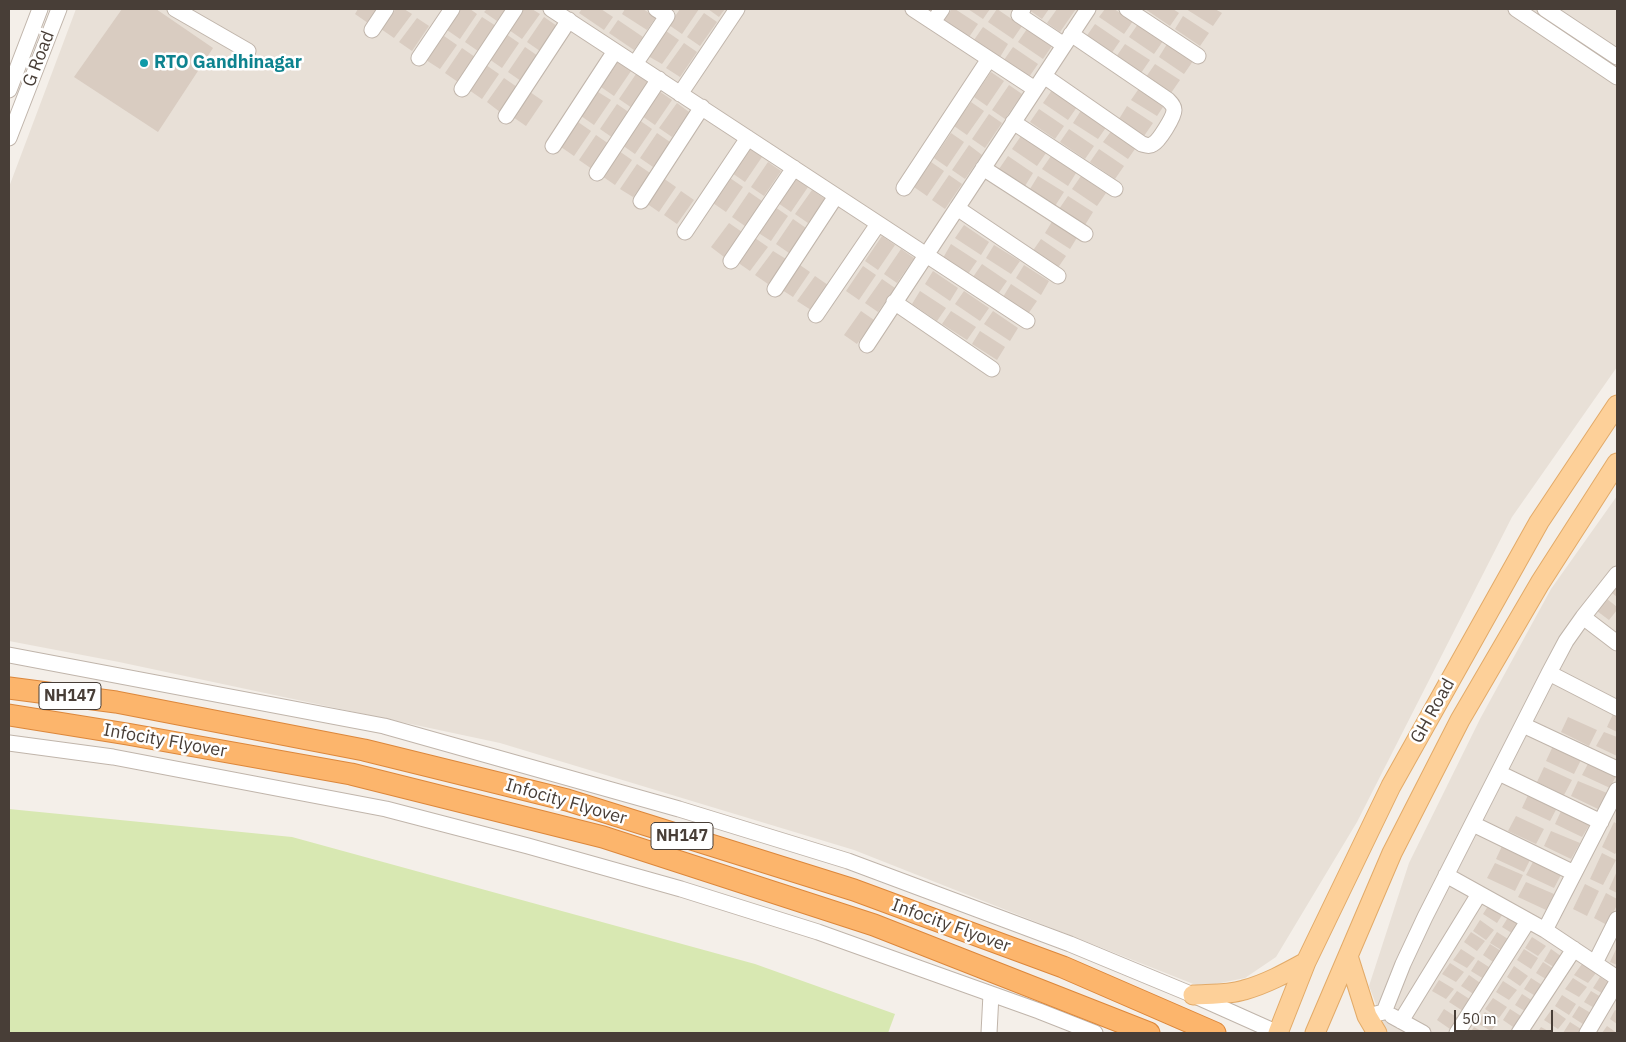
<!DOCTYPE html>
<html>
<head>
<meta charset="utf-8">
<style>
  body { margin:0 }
  #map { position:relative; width:1626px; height:1042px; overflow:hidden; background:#f4efe9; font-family:"IBM Plex Sans",sans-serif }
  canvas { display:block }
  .frame { position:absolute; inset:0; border:10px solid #483e37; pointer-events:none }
  .scale { position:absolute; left:1454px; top:1010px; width:99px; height:22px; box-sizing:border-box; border:2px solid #483e37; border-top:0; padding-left:6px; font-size:15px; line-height:18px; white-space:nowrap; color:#483e37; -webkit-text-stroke:4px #fff; paint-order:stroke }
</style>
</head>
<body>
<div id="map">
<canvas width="1626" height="1042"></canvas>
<div class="frame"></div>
<div class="scale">50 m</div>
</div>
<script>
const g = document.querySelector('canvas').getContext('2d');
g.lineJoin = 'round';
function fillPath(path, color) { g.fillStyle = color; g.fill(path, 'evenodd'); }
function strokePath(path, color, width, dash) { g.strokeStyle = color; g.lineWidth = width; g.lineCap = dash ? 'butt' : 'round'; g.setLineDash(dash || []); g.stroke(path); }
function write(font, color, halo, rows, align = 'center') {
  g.font = font + ' "IBM Plex Sans",sans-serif'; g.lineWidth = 5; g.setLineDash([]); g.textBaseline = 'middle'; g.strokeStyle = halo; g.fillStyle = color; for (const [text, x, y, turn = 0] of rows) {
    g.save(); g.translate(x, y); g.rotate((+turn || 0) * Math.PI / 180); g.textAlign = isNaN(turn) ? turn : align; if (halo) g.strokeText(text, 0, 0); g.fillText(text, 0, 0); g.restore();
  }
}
const residential = new Path2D(`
  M76,9h1541v358l-105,150 -155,305 -81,135 -31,21 -44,9 -347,-137 -354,-107 -381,-81 -110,-21v-454z
  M1617,496v537h-230l-18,-47 40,-123 71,-144 71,-130z`);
const green = new Path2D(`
  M9,809l283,28 463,127 140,50 -7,19h-879z`);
const building = new Path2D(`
  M122,9h34l57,39 -55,84 -84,-55z
  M358,9h20l-10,14 -13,-9z
  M396,9h8l8,5 -18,24 -13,-9z
  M461,9h9l7,5 -17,25 -13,-9z
  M487,9h19l-9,12 -13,-9z
  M524,9h8l8,5 -18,25 -13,-9z
  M582,9h19l12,8 -9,13 -25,-17z
  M625,9h18l13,8 -9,13 -25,-16z
  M680,9h19l-17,25 -13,-9z
  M708,9h17l-6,8z
  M952,9h3l23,15 -9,13 -25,-17z
  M968,9h22l-7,10z
  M997,9l25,17 -9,13 -25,-17z
  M1030,9h19l-7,10 -13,-9z
  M1057,9h19l-16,23 -13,-9z
  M1105,9h9l19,12 -9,13 -25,-17z
  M1145,9h28l6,4 -9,13z
  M1186,9h29l7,4 -9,13z
  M704,13l13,9 -17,24 -13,-9z
  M1183,16l26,17 -9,13 -25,-17z
  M482,17l14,9 -18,25 -13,-9z
  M544,17l13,9 -17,25 -13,-9z
  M417,18l12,8 -17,25 -13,-9z
  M618,20l25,17 -9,13 -25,-17z
  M1095,24l25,17 -9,13 -25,-17z
  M1138,24l25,17 -9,13 -25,-17z
  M983,27l25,17 -8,13 -26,-17z
  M1027,29l25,17 -9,13 -25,-17z
  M666,31l13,9 -17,24 -14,-8z
  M506,34l13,9 -17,25 -13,-9z
  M444,36l13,9 -17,24 -14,-9z
  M684,43l13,9 -17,25 -14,-9z
  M1125,44l25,16 -9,13 -25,-16z
  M1167,44l26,17 -9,13 -25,-17z
  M525,47l13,9 -17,25 -13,-9z
  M1013,47l25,17 -9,13 -25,-17z
  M462,48l13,9 -17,25 -13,-9z
  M618,62l13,9 -17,25 -13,-9z
  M1155,64l25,16 -9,13 -25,-16z
  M486,65l13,9 -17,25 -13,-9z
  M991,72l13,9 -17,25 -13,-9z
  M636,74l13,9 -17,25 -13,-9z
  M504,78l13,9 -17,25 -13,-10z
  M1009,85l13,9 -17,25 -13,-9z
  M1140,87l25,17 -8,12 -26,-16z
  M1052,90l25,17 -9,13 -25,-17z
  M659,91l13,9 -17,25 -13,-9z
  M530,92l13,9 -17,25 -13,-9z
  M598,92l13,8 -17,25 -13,-9z
  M971,102l13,9 -17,24 -13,-9z
  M677,103l12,9 -17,25 -13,-9z
  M617,104l13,9 -17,25 -13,-9z
  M1127,106l26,17 -9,13 -25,-17z
  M1039,109l25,17 -9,13 -25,-17z
  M1082,109l25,17 -9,13 -25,-16z
  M989,114l13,9 -17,25 -13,-9z
  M639,120l13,9 -17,25 -13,-9z
  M578,122l13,9 -17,25 -13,-9z
  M1069,129l25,17 -9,13 -25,-17z
  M1112,130l25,16 -9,13 -25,-17z
  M657,133l13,9 -17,25 -13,-9z
  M951,133l13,9 -17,25 -13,-9z
  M596,135l13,9 -17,25 -13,-9z
  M1021,136l25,17 -9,13 -25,-17z
  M969,145l13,10 -17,24 -13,-9z
  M749,148l13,9 -17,25 -13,-9z
  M1099,149l25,17 -9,13 -25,-17z
  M619,151l13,9 -17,25 -13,-9z
  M1008,156l25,17 -8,13 -26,-17z
  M1051,156l25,17 -8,13 -26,-17z
  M768,162l13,9 -17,25 -13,-9z
  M931,162l13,9 -17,25 -13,-9z
  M637,164l13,9 -17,24 -13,-8z
  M949,175l13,9 -17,25 -13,-9z
  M1038,176l26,16 -9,14 -25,-17z
  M1081,176l25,17 -9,13 -25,-17z
  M663,178l13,9 -17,25 -13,-9z
  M730,178l13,9 -17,25 -13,-9z
  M795,178l13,9 -17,25 -13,-9z
  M812,190l13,9 -17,24 -13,-9z
  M681,191l13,9 -17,24 -13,-9z
  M749,192l13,9 -17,25 -13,-9z
  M1068,196l25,16 -8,13 -26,-16z
  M775,207l13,9 -17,25 -14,-9z
  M793,219l13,9 -17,25 -13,-9z
  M1053,220l25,16 -8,13 -25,-16z
  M729,223l13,9 -18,25 -13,-10z
  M964,225l25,17 -8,13 -26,-17z
  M882,236l13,9 -17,25 -13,-9z
  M755,238l13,9 -18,24 -13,-9z
  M1041,239l25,17 -9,13 -25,-17z
  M951,244l26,17 -9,13 -25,-16z
  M994,245l26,16 -9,13 -25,-16z
  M901,249l13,9 -17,25 -13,-9z
  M773,251l13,8 -18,25 -13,-9z
  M797,263l13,9 -17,25 -14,-9z
  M982,264l25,17 -9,13 -25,-17z
  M1024,265l25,16 -8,14 -25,-17z
  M863,266l13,9 -17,25 -13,-9z
  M933,271l25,17 -8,13 -25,-17z
  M815,276l13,9 -17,25 -14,-9z
  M882,279l13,9 -17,24 -13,-9z
  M1011,284l26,17 -9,13 -25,-17z
  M920,291l26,17 -9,13 -25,-17z
  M964,291l25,17 -9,13 -25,-17z
  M861,311l13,9 -17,24 -13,-9z
  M951,311l25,16 -9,13 -25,-16z
  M993,311l25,17 -8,13 -26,-17z
  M980,331l25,16 -8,13 -25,-16z
  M1617,586v11l-5,-4z
  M1607,599l10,8v3l-8,10 -12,-9z
  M1614,712l3,2v18l-10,-5z
  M1568,717l29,13 -8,16 -28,-14z
  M1604,732l13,5v19l-21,-10z
  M1553,746l29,12 -8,16 -28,-13z
  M1590,760l27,14 -7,14 -28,-13z
  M1544,767l28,13 -8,15 -27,-13z
  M1578,781l29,12 -9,16 -27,-13z
  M1529,793l29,13 -8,15 -28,-13z
  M1562,809l29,13 -9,15 -27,-13z
  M1516,816l28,13 -8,15 -28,-13z
  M1614,822l3,2v27l-2,3 -13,-7z
  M1551,831l29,12 -9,16 -27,-13z
  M1503,844l29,12 -8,16 -28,-13z
  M1602,853l14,7 -13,25 -13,-6z
  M1534,860l28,13 -8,15 -28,-13z
  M1495,863l28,12 -8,16 -28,-13z
  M1617,871v22l-8,-4z
  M1526,882l28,12 -8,16 -28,-13z
  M1585,884l14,7 -12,25 -14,-7z
  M1606,893l11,6v6l-10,20 -13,-7z
  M1490,903l14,9 -7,11 -14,-9z
  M1509,916l14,9 -8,10 -13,-8z
  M1480,920l14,10 -8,10 -13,-9z
  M1471,932l14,9 -8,10 -13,-9z
  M1497,932l14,9 -8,10 -13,-8z
  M1532,937l14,9 -8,10 -13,-8z
  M1490,944l14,9 -8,11 -13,-9z
  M1617,947v18l-7,-3z
  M1461,949l14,9 -8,10 -14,-8z
  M1524,949l14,9 -7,11 -14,-9z
  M1551,949l14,10 -8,10 -13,-8z
  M1478,960l14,9 -8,10 -13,-8z
  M1543,962l14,9 -8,10 -13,-8z
  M1450,963l14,9 -8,10 -14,-8z
  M1582,964l14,9 -8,10 -14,-8z
  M1514,966l14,10 -8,10 -13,-9z
  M1469,975l14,10 -8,10 -14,-9z
  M1600,977l14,9 -7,10 -14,-8z
  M1531,978l14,9 -8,10 -13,-8z
  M1573,978l14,9 -8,10 -14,-8z
  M1439,980l15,9 -8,10 -14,-8z
  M1503,981l14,9 -8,10 -13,-8z
  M1457,991l14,9 -8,11 -14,-9z
  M1591,991l15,9 -8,10 -14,-8z
  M1522,994l14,9 -8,10 -13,-8z
  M1562,995l14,9 -7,11 -14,-9z
  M1493,998l14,9 -8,11 -14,-9z
  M1579,1006l15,9 -8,11 -14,-9z
  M1444,1009l14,9 -8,11 -13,-9z
  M1510,1009l14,9 -8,11 -13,-9z
  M1552,1009l14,10 -8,10 -14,-9z
  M1615,1010l2,1v13l-7,-5z
  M1485,1012l14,9 -8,10 -14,-8z
  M1570,1022l14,9 -1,2h-20z
  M1607,1026l10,7h-15z
  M1474,1027l11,6h-15z
  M1541,1027l11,6h-15z`);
const minor = new Path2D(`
  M175,9l73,42
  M551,9l476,312
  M913,9l122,80
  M1023,9l-4,6 45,30
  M1127,9l71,47
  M1516,9l101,68
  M1545,9l72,48
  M933,22l9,-13
  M372,30l14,-21
  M419,58l33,-49
  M635,64l32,-48 -11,-7
  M1044,76l98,68c4,1 7,3 11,0 6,-3 21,-27 21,-34 0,-4 -3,-7 -6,-10l-97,-66
  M462,89l53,-80
  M9,90l31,-81
  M680,94l57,-85
  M506,116l63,-96
  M1013,122l102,67
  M9,138l50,-129
  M553,146l62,-95
  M983,168l102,66
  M597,173l62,-94
  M904,188l85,-129
  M641,201l61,-94
  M957,208l101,68
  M685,232l63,-94
  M731,261l63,-93
  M775,289l61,-93
  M894,302l98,67
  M816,315l62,-91
  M867,345l221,-336
  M1583,617l34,26
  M9,655l375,71 295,83 169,52 222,83 123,51 85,38
  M1549,673l68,35
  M1523,725l94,44
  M9,743l104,14 273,52 142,37 153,43 137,43 221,79 56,22
  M1499,773l102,49
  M1473,824l101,49
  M1446,875l99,55 72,48
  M1545,930l72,-140
  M1595,963l22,-44
  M1367,1016l17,-4 19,-48 22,-47 124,-244 17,-32 17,-24 34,-43
  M1392,1016l31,17
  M1401,1021l78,-127
  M989,1033l2,-39
  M1457,1033l71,-112
  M1519,1033l55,-84
  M1587,1033l30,-51`);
const major = new Path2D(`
  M1348,956l19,60 10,17
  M1193,995c17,-1 35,0 51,-5 22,-6 42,-17 62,-28
  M1278,1033l28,-71 85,-176 148,-264 78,-117
  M1315,1033l77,-180 68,-133 80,-137 77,-120`);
const highway = new Path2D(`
  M9,688l107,14 248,48 203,50 287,90 209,77 152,66
  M9,715l118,19 224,40 252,63 271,88 275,108`);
const markers = [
  [144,63,5,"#0f9aa8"]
];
const shields = [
  [70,696,62],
  [682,836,62]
];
const shieldNames = [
  ["NH147",70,696],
  ["NH147",682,836]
];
const streetNames = [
  ["G Road",39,59,-69],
  ["GH Road",1433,711,-61],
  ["Infocity Flyover",165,741,10],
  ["Infocity Flyover",566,802,16],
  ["Infocity Flyover",951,926,20]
];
const cultureNames = [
  ["RTO Gandhinagar",154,63]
];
fillPath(residential, '#e8e0d7');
fillPath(green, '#d8e8b2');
fillPath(building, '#d9ccc1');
strokePath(minor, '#c0b5ab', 17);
strokePath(major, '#e2aa68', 21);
strokePath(highway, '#dc873b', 23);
strokePath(minor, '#fff', 15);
strokePath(major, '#fdd099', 19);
strokePath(highway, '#fcb56c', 21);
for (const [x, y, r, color] of markers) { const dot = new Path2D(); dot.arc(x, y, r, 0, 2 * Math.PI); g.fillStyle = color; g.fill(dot); strokePath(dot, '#fff', 2); }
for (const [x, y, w] of shields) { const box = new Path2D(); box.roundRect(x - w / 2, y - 13.5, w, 27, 4); g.fillStyle = '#fff'; g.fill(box); strokePath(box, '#483e37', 1); }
write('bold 16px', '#483e37', null, shieldNames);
write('18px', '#483e37', '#fff', streetNames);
write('bold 18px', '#0d838f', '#fff', cultureNames, 'left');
</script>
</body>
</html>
